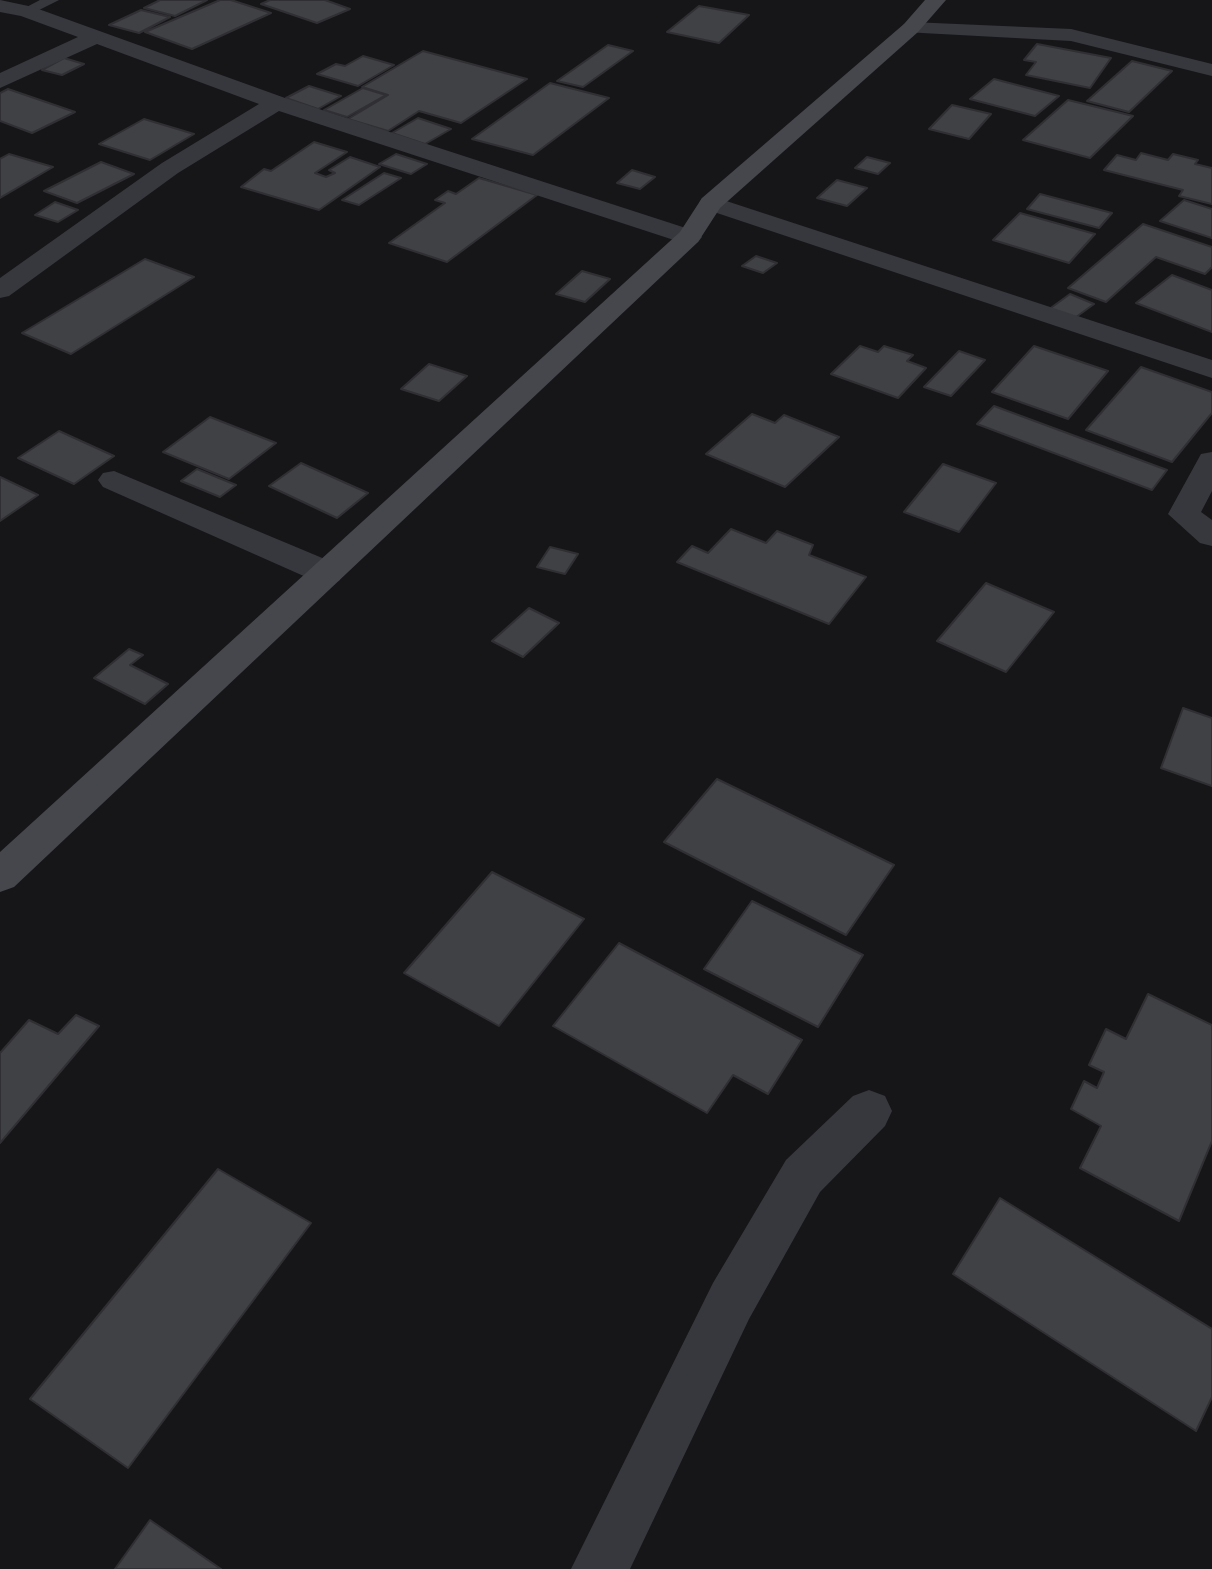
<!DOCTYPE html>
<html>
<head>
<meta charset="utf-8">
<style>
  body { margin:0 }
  canvas { display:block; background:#161618 }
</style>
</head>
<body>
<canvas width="1212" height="1569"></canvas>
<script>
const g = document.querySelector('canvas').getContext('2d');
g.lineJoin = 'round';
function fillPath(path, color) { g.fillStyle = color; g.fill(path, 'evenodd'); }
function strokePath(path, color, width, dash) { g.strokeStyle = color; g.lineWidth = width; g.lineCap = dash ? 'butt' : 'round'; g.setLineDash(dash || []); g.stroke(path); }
const building = new Path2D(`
  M160,0h47l-32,16 -31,-8z
  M220,0h11l40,13 -79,36 -47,-17z
  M270,0h55l25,9 -33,14 -56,-19z
  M699,6l50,9 -30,28 -52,-11z
  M141,10l29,7 -31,16 -30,-8z
  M1037,44l74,14 -21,30 -64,-13 10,-13 -12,-2z
  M608,45l25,6 -50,36 -26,-6z
  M423,51l104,28 -66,44 -42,-12 -31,20 -40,-12 40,-24 -26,-8z
  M363,56l31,9 -36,21 -41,-12 19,-10 9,2z
  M64,58l20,6 -22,11 -20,-5z
  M1132,61l40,10 -43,41 -42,-11z
  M994,79l65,17 -24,20 -65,-17z
  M550,83l59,15 -76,57 -61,-16z
  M309,86l32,10 -23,13 -32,-11z
  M363,88l23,7 -39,22 -23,-7z
  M8,89l67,23 -43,21 -32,-12v-28z
  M1068,100l65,16 -43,42 -67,-18z
  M952,105l39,9 -22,25 -40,-10z
  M418,118l33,11 -26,15 -33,-11z
  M144,119l50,15 -44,26 -51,-16z
  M314,142l33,10 -32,21 11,4 9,-4 -6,-3 21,-13 30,10 -61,43 -78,-23 23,-18 7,2z
  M1141,153l27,7 5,-6 25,6 -3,4 17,4v36l-33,-8 4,-6 -79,-20 13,-15 19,5z
  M9,154l44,13 -53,31v-39z
  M396,154l31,10 -16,10 -32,-10z
  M867,157l23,6 -12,11 -23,-6z
  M101,162l33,12 -57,29 -33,-12z
  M632,170l23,7 -15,12 -23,-6z
  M384,173l17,5 -42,27 -17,-5z
  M479,178l58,17 -90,67 -58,-19 56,-40 -10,-3 13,-9 8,3z
  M837,180l30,8 -20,18 -30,-8z
  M1040,194l72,19 -13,15 -72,-19z
  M1184,200l28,9v29l-52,-17z
  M55,202l23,8 -20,12 -23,-7z
  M1020,213l75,21 -26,29 -76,-23z
  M1143,224l69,23v20l-7,7 -49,-17 -50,45 -38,-14z
  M756,256l21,7 -14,10 -21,-7z
  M145,259l49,18 -123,77 -49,-21z
  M582,271l28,8 -25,23 -29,-8z
  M1172,275l40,15v42l-76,-29z
  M1070,294l24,10 -22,16 -24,-10z
  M860,346l18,6 6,-6 29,9 -6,6 19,7 -28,30 -67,-24z
  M1034,346l74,25 -40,48 -76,-27z
  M959,351l26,9 -34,36 -27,-9z
  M429,364l38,12 -28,25 -38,-12z
  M1141,367l71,25v21l-40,49 -86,-32z
  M994,406l173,64 -15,20 -175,-66z
  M752,414l23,9 9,-8 55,22 -54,50 -79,-33z
  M210,417l66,26 -47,36 -66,-27z
  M59,431l55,25 -40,28 -56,-26z
  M301,463l67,30 -31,25 -68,-32z
  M943,464l53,19 -37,49 -55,-20z
  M197,469l39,16 -16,12 -39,-16z
  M0,477l38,18 -38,26z
  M731,529l35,14 11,-12 36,14 -4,10 57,22 -37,47 -152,-62 15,-16 16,7z
  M550,547l28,7 -13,20 -28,-7z
  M986,583l68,29 -48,60 -69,-31z
  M529,608l30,15 -36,34 -31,-16z
  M129,649l14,6 -13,10 38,19 -23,20 -51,-26z
  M1183,708l29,10v68l-51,-18z
  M717,779l177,86 -48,70 -182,-93z
  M492,872l92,47 -85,107 -95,-53z
  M752,901l111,54 -45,72 -114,-58z
  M619,943l183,97 -34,54 -35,-19 -26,38 -154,-87z
  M1148,994l64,31v116l-33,80 -99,-53 21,-42 -30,-17 13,-28 13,7 7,-16 -15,-7 17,-36 20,10z
  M76,1015l23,11 -99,117v-90l29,-33 29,14z
  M218,1169l93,54 -183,245 -98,-69z
  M1000,1198l212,131v68l-16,34 -243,-157z
  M150,1520l71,49h-106z`);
const service = new Path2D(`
  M40,0h19l-28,14 -5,1 -7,-4z`);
const minor = new Path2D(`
  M0,0l33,7 252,91 413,134 4,5 -4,5 -9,3 -9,-3 -401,-131 -101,62 -169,123 -9,2v-20l162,-115 97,-59 -162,-60 -97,44v-15l78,-36 -57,-21 -21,-4z
  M911,22l160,7 141,35v12l-141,-35 -167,-9 -3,-4 3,-4z
  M711,196l501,164v18l-510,-170 -3,-5 3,-5z
  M1212,452v39l-11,21 11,8v26l-12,-3 -32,-29 33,-60z
  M114,471l225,94 5,8 -5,8 -12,3 -12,-3 -212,-94 -5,-7 5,-7z
  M869,1090l16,6 7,15 -7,15 -65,66 -71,127 -119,250h-59l142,-286 73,-123 67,-64z`);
const secondary = new Path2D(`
  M925,0h21l-28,32 -198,176 -22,34 -684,645 -14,5v-40l680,-620 22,-34 202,-174z`);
fillPath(building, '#404145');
strokePath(building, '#303034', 2);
fillPath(service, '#37383d');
fillPath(minor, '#37383d');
fillPath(secondary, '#45474d');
</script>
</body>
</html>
